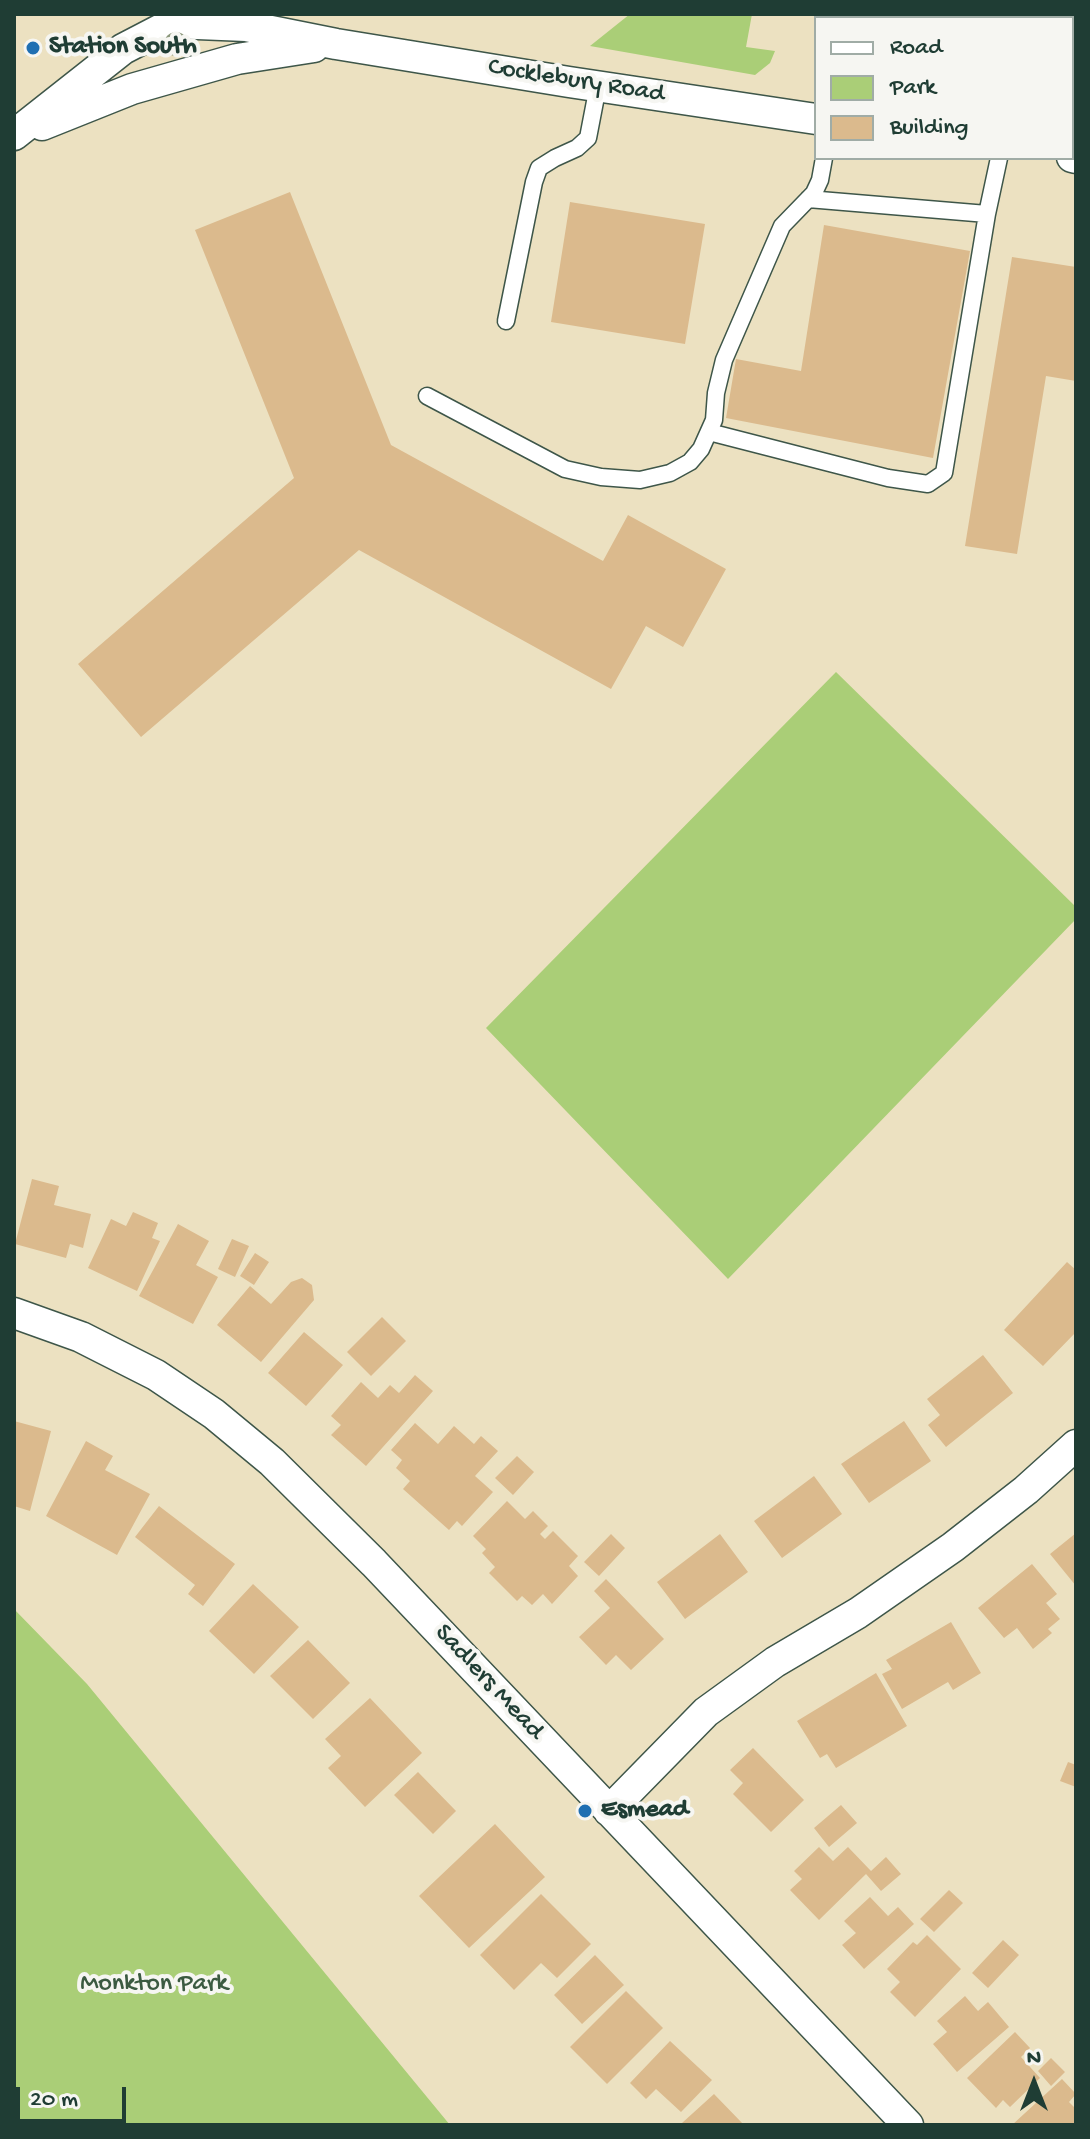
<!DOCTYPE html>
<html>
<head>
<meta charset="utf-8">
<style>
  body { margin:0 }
  #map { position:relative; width:1090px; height:2139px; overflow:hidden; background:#ece1c1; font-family:"Gochi Hand",sans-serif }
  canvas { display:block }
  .frame { position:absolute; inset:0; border:16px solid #1f3d34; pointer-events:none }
  .legend { position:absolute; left:814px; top:16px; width:260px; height:144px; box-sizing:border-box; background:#f6f6f2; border:2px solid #a0aca6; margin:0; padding:10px 14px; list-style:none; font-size:24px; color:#1f3d34 }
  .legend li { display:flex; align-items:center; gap:16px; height:40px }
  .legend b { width:40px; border:2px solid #a0aca6 }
  .north { position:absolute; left:994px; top:2043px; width:80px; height:80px; -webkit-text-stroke:6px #f6f6f2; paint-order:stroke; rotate:0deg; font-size:22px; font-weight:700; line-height:32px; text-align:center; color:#1f3d34 }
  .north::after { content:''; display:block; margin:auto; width:28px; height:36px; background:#1f3d34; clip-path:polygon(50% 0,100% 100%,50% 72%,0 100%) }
  .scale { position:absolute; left:16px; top:2087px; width:110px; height:36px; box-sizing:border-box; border:4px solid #1f3d34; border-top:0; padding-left:10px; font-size:24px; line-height:28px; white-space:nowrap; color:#1f3d34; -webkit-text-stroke:6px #f6f6f2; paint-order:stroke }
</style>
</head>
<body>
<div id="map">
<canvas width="1090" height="2139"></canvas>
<div class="frame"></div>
<ul class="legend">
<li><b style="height:10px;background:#fff"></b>Road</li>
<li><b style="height:22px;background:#aace77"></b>Park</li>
<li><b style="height:22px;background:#dbba8d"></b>Building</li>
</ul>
<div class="north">N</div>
<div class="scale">20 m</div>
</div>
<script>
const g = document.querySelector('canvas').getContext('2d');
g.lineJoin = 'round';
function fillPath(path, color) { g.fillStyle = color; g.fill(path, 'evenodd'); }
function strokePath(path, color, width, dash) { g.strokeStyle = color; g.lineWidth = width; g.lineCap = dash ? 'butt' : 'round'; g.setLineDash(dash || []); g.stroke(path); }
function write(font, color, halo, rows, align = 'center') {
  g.font = font + ' "Gochi Hand",sans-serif'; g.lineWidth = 8; g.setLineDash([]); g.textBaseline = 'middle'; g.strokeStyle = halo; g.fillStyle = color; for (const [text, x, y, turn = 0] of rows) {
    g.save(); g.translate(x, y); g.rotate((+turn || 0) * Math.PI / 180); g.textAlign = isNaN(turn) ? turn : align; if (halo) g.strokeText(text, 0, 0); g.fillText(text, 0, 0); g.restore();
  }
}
const green = new Path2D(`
  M630,14h122l-6,33 29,4 -5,12 -15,12 -165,-29z
  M905,14h171v114l-4,-1v-109h-168z
  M836,672l240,235v12l-348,360 -242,-251z
  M14,1609l73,75 363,441h-436z`);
const building = new Path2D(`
  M991,14h85v66h-4v-62h-82z
  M290,192l101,253 212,116 25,-46 98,54 -43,78 -37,-21 -35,63 -252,-139 -218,187 -63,-73 216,-186 -99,-248z
  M570,202l135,22 -20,120 -134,-22z
  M824,225l146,26 -37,207 -207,-40 10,-59 65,12z
  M1012,257l64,10v114l-30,-5 -29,178 -52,-8z
  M32,1179l27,7 -5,19 37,9 -8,34 -13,-4 -4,14 -51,-14z
  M133,1212l25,11 -6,15 8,3 -23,50 -49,-23 23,-49 15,7z
  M178,1224l31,17 -13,24 22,12 -25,47 -54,-28z
  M232,1239l17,7 -14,31 -17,-8z
  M255,1253l14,9 -15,23 -14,-9z
  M1067,1262l9,8v62l-33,34 -39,-36z
  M302,1278l10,7 2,15 -53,62 -44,-37 33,-39 21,18 20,-22z
  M382,1317l24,24 -35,35 -24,-24z
  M304,1332l39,33 -37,41 -38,-33z
  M983,1355l30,38 -67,54 -18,-22 12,-10 -13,-16z
  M415,1375l18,16 -67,75 -35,-31 10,-10 -10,-9 30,-34 17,16 12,-13 9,8z
  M14,1421l37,10 -21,80 -16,-5z
  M904,1421l27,40 -62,42 -28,-39z
  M415,1423l23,21 16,-18 20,18 7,-8 17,15 -23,25 18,16 -31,34 -5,-5 -8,9 -46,-41 7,-8 -14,-13 6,-8 -11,-10z
  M86,1441l27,15 -8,14 45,24 -33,61 -71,-39z
  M517,1456l17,16 -21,23 -18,-17z
  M814,1476l28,38 -60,44 -28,-37z
  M507,1501l18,18 8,-8 15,15 -8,8 5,5 8,-8 25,25 -9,10 9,10 -26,28 -9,-10 -11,11 -10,-9 -5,5 -28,-28 6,-6 -13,-14 4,-4 -13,-13z
  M159,1506l76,58 -32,42 -15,-12 7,-9 -60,-48z
  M1076,1533v53l-26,-32z
  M611,1534l14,14 -26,28 -15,-14z
  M720,1534l28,38 -63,47 -28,-37z
  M1032,1564l25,30 -11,9 14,16 -12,10 4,4 -19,16 -16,-21 -13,10 -26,-30z
  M606,1579l58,60 -33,31 -15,-15 -10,10 -27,-28 31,-29 -16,-17z
  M253,1584l46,43 -45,47 -45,-43z
  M951,1622l30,51 -28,17 -5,-8 -46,27 -20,-35 10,-5 -6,-9z
  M308,1640l42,43 -37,36 -43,-43z
  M876,1673l31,53 -71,42 -9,-14 -7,4 -23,-37z
  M370,1698l52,55 -57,54 -37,-39 13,-12 -16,-17z
  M753,1748l51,52 -33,32 -38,-38 10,-11 -13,-13z
  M1068,1762l8,3v22l-16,-6z
  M418,1772l38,39 -23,23 -39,-39z
  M841,1805l16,18 -28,24 -15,-19z
  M495,1824l50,53 -76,71 -50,-52z
  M819,1847l14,14 15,-14 23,24 15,-14 15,17 -20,17 -15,-17 -47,46 -29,-30 12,-11 -8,-8z
  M949,1890l14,13 -29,29 -14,-13z
  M541,1894l50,50 -34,34 -16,-15 -27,27 -34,-35z
  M870,1897l18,19 10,-9 16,17 -50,45 -22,-24 14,-12 -12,-12z
  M927,1935l34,34 -46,48 -25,-25 10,-10 -13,-13 26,-27 4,3z
  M1003,1940l16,15 -31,33 -16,-15z
  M595,1955l29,30 -42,39 -28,-29z
  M626,1991l37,37 -56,56 -37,-37z
  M965,1996l13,15 10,-9 21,25 -52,45 -24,-28 14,-12 -10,-11z
  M1015,2032l15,16 -9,9 19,21 -30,29 -7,-7 -7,8 -29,-30z
  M670,2041l42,39 -31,32 -25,-23 -10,10 -16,-16z
  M1051,2058l14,14 -14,14 -13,-15z
  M1062,2079l14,15 -7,8 7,7v16h-64z
  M714,2094l30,31h-60l-2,-2z`);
const service = new Path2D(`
  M808,199l179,15 12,-56
  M506,321l28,-139 5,-14 16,-10 22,-10 11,-10 10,-52
  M427,396l138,73 36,8 39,3 30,-7 20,-11 11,-13 13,-29 2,-27 8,-33 58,-134 32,-33 6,-13 4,-22
  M709,432l179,46 40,6 16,-11 43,-259`);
const minor = new Path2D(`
  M42,125l90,-36 105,-30 77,-12
  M14,135l109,-86 50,-26 73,3 90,18 233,38 247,37
  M1072,157l4,1
  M14,1313l67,24 75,38 58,39 58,48 102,101 534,562
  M609,1811l97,-99 69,-50 83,-49 95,-66 73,-57 50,-45`);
const trees = [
  [176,44]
];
const markers = [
  [33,48,8,"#1f6fb2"],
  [585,1811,8,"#1f6fb2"]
];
const poiNames = [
  ["Station South",49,48],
  ["Esmead",601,1811]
];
const streetNames = [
  ["Cocklebury Road",576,82,9],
  ["Sadlers Mead",488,1683,47]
];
const parkNames = [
  ["Monkton Park",154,1985]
];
fillPath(green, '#aace77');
fillPath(building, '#dbba8d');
strokePath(service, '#3e5649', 19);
strokePath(minor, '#3e5649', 33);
strokePath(service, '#fff', 16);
strokePath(minor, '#fff', 30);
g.fillStyle = '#8b977b';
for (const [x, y] of trees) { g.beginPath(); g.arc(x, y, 12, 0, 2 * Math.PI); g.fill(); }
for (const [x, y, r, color] of markers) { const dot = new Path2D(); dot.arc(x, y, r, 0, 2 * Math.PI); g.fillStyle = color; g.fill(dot); strokePath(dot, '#f6f6f2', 3); }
write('bold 26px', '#1f3d34', '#f6f6f2', poiNames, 'left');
write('26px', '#1f3d34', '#f6f6f2', streetNames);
write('26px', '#3b5a41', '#f6f6f2', parkNames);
</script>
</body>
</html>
